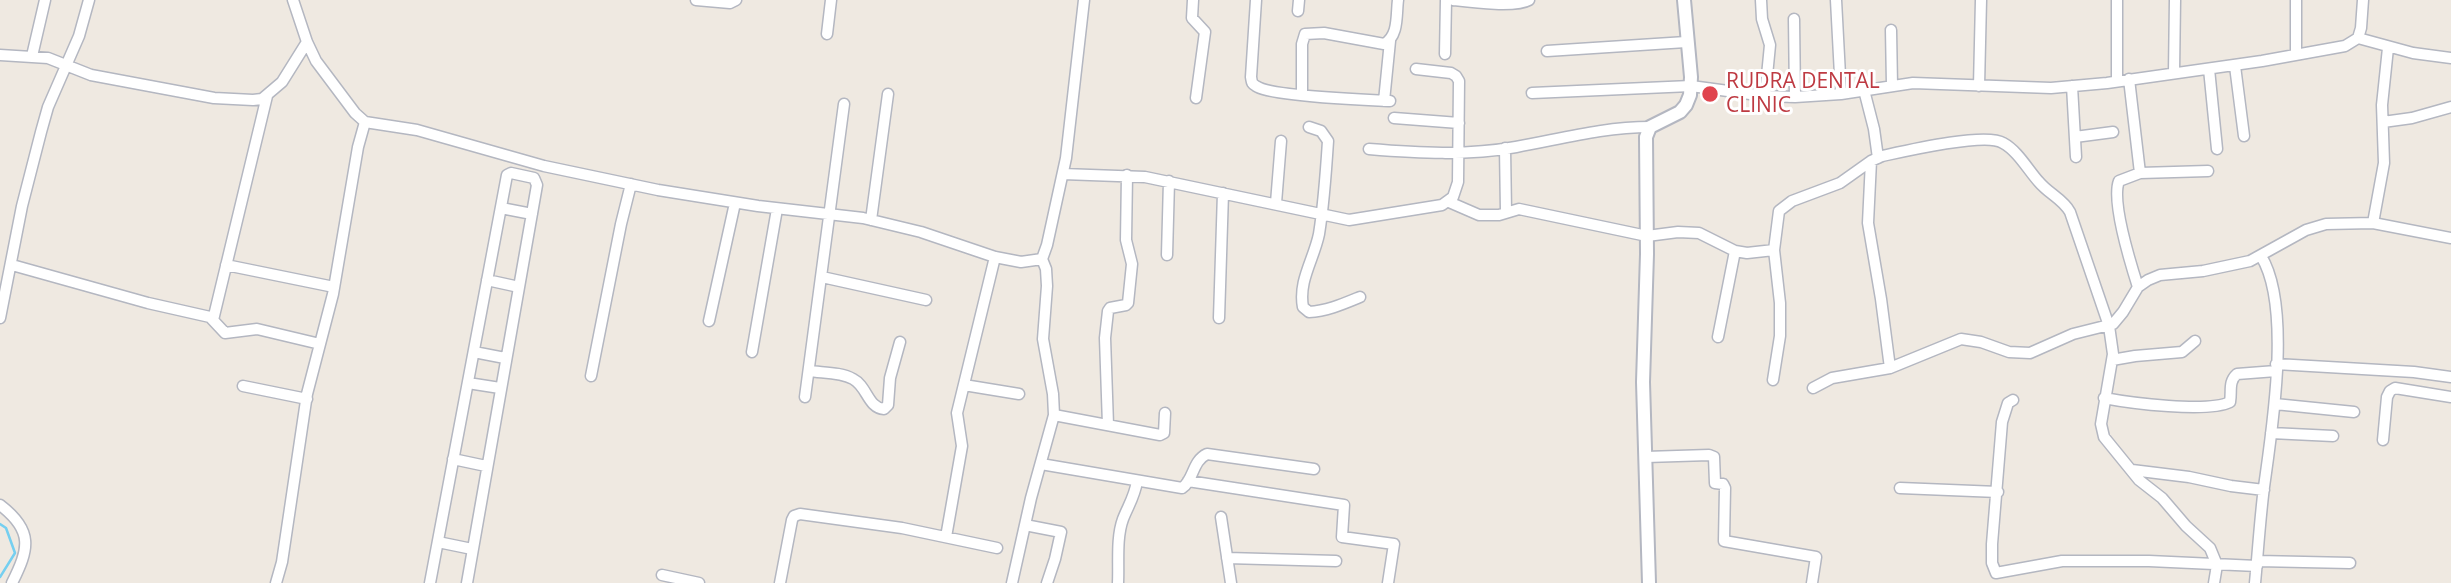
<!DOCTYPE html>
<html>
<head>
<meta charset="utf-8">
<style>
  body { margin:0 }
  canvas { display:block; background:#efe9e1 }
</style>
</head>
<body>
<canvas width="2451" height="583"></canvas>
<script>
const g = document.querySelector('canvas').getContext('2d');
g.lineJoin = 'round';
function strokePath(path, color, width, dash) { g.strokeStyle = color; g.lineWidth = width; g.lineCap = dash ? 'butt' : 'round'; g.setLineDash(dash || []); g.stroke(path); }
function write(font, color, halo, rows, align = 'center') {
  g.font = font + ' "Open Sans",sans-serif'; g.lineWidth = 6; g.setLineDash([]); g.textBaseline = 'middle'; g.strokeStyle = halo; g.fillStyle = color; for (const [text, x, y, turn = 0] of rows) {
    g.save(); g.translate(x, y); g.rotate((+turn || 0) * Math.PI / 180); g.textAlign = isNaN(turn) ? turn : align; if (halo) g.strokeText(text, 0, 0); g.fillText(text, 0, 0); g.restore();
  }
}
const stream = new Path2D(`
  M0,524l6,4 9,25 -15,24`);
const minor = new Path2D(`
  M293,0l14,42 9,19 39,52 10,9 52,8 127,36 114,24 100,16 105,12 58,14 74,25 26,5 21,-3 5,-14 19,-87 18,-158
  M696,0l34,3 6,-3
  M1193,0l-1,18 13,14 -9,66
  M1256,0l-5,77c1,5 0,6 5,9 13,10 111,14 134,15
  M1453,0c17,2 62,8 76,0
  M1761,0l1,19 8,26 -5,51
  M1836,0l5,94
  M1298,11l1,-11
  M1794,19l1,78
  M1891,30l1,55
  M827,34l4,-34
  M2358,38l55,15 38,5
  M1547,51l139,-9
  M1445,54l1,-54
  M0,55l48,3 43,17 123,23 39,2 9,-1 20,-17 25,-40
  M2296,55v-55
  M32,56l13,-56
  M2235,66l9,70
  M2209,69l8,80
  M2174,73l1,-73
  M2129,79l11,94
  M2117,81v-81
  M1979,86l2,-86
  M2072,86l4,71
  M1864,90l10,39 4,29
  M1532,93l159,-7 74,10 30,1 46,-3 72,-11 138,5 56,-5 155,-22 83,-15 13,-8 3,-10 2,-28
  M1302,94v-50l3,-10 19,-1 60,11c15,-8 12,-29 14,-44
  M1384,101l6,-60
  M1394,118l65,5
  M2383,122l29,-4 39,-11
  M1309,127l12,4 7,10c-2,31 -4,62 -9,93 -5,25 -21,47 -16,73l6,5c18,-1 34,-8 51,-15
  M2075,137l38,-5
  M1505,148l1,64
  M1369,149c49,4 98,7 147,-2 45,-8 87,-20 134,-20
  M1871,161l-3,62 13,76 9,69
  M1063,174l82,3 204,43 93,-15 11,-8 5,-15 1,-101 -3,-5 -5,-3 -35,-4
  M1449,202l30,13h20l20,-6 128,27 31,-4 21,1 36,18 12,2 27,-3
  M1276,203l5,-62
  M501,208l31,6
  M871,220l17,-126
  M2373,223l11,-60 -2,-58 6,-57
  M1167,255l2,-74
  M12,265l136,38 62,14 15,16 32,-4 63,15
  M226,265l108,22
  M822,277l104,23
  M487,280l32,7
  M2138,287c-7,-22 -27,-86 -19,-106l21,-8 68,-2
  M0,318l22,-112 19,-74 7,-25 31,-71 10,-36
  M1219,318l4,-125
  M213,320l54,-224
  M709,321l26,-118
  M1718,337l17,-86
  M474,352l31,6
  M752,352l25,-143
  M2112,360l23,-4 47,-4 13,-11
  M2276,364l138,8 37,5
  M809,371c14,2 32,1 44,8 14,7 15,29 31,30l4,-4 2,-27 10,-36
  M591,376l30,-152 10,-40
  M1773,380l7,-44v-33l-6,-53 5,-39 13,-10 48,-18 31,-22 11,-5c23,-5 104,-24 121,-13 15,8 25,27 36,39 10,12 24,17 31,30l39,114 4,28 -12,70 3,13 35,43 23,18 24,28 24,22 7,17 -3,18
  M468,383l32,5
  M964,385l55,9
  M243,386l64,13
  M1813,388l19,-10 58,-10 71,-29 20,3 28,10 21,1 43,-19 40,-10 10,-12 15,-25 10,-7 12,-5 43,-4 47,-10 56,-31 20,-6 47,-1 78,15
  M805,397l39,-293
  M2104,398c26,5 104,15 126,4 2,-11 -2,-20 7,-28l39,-3
  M2013,400l-5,3 -6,19 -10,122v19l4,10 66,-12h87l108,5
  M2275,404l79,8
  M1054,415l106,20 4,-2 1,-20
  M1108,425l-3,-87 3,-27 2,-3 16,-3 2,-2 4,-39 -6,-24 1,-65
  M2271,433l62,3
  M2383,440l4,-43 3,-6 5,-3 56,9
  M1646,457l63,-2 5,2 1,26 8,1 2,4 -1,53 92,16 -4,26
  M453,459l33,7
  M1041,464l141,24c12,-8 10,-27 25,-34l107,15
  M2132,470l57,7 42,9 33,4
  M1188,481l156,24 -2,32 52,7 -6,39
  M1900,488l98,4
  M0,505c34,26 29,44 12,78
  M1221,517l10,66
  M1025,525l36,7 -6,27 -8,24
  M946,537l16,-91 -5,-33 38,-156
  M438,542l34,7
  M1227,558l109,3
  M2258,561l92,2
  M662,575l37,8
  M276,583l6,-21 25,-168 26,-100 25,-147 7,-25
  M430,583l77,-408 4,-2 23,5 3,7 -70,398
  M780,583l12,-63 2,-4 6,-2 102,14 95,20
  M1012,583l19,-85 23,-83 -1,-21 -10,-55 4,-53 -1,-17 -4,-10
  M1118,583c1,-20 -2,-45 5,-64 5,-13 12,-23 14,-38
  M2255,583c3,-32 5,-64 9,-96 8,-58 28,-181 -3,-231`);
const tertiary = new Path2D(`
  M1649,583l-6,-201 4,-128 -1,-117 4,-10 30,-15 6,-7 4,-10 1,-18 -7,-77`);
const markers = [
  [1710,94,9,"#e0444e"]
];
const healthNames = [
  ["RUDRA DENTAL",1726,82],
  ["CLINIC",1726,106]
];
strokePath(stream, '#75cff0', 2.5);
strokePath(minor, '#b4b7c1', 13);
strokePath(tertiary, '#b4b7c1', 16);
strokePath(minor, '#fff', 10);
strokePath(tertiary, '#fff', 12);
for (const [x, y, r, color] of markers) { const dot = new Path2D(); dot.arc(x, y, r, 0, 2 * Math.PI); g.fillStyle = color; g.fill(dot); strokePath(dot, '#fff', 2.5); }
write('21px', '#be3a42', '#fff', healthNames, 'left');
</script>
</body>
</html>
